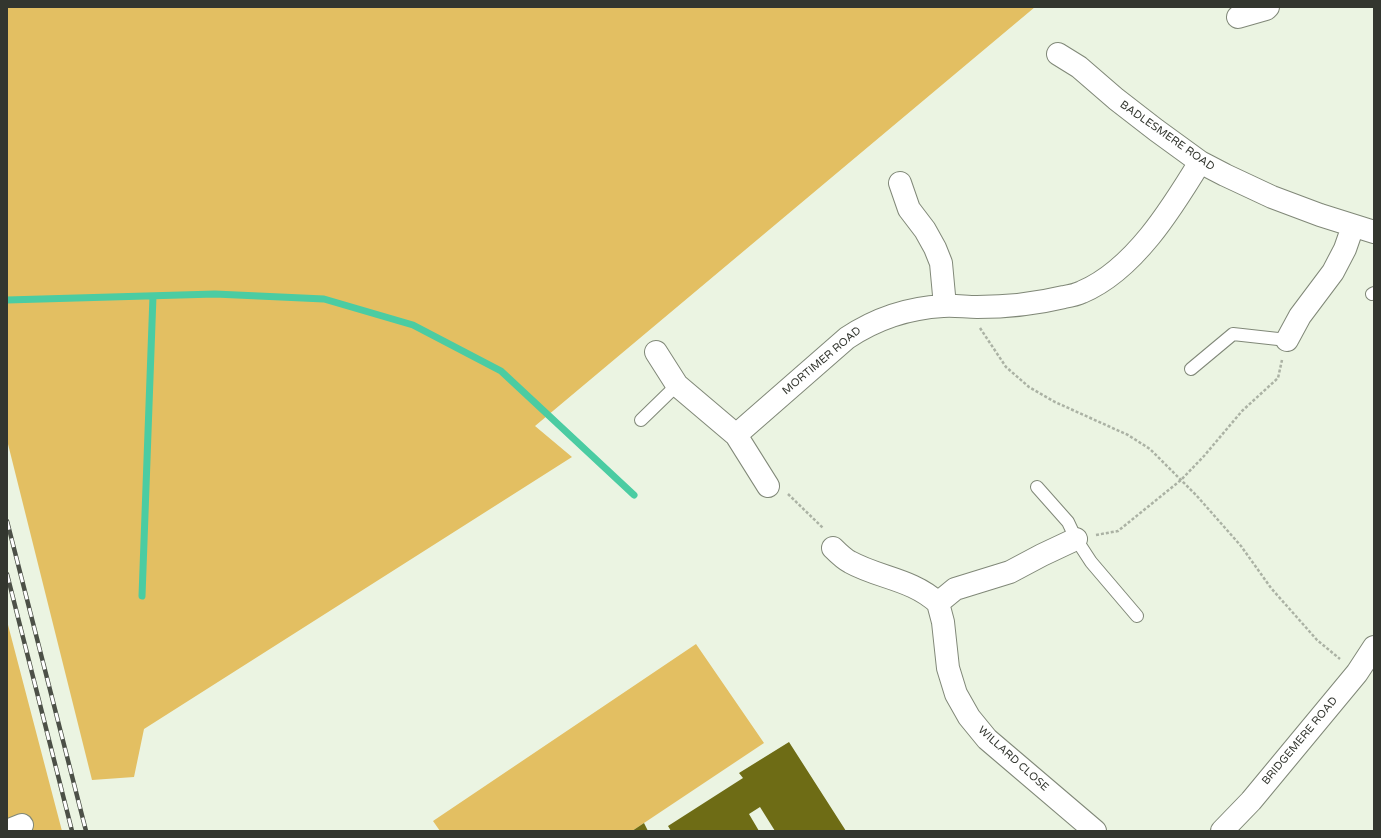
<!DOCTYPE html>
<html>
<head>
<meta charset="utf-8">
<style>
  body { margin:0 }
  #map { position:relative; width:1381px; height:838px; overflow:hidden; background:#ebf4e2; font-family:"Varela Round",sans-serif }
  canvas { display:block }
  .frame { position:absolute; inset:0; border:8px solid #33362f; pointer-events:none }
</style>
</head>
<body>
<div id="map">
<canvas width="1381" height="838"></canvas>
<div class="frame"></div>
</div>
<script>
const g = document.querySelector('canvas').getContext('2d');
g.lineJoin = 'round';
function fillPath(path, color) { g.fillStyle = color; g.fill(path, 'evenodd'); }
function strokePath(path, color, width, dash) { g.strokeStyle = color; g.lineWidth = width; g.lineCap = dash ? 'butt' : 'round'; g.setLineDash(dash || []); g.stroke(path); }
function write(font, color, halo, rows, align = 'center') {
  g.font = font + ' "Varela Round",sans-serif'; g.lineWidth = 4; g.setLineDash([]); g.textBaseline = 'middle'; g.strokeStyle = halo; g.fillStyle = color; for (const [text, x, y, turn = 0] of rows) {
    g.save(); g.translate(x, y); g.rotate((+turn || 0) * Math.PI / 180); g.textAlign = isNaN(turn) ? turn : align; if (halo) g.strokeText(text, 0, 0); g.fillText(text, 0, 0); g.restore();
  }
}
const green = new Path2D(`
  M7,7h1028l-500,419 37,31 -428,272 -10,48 -42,3 -85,-340z
  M7,621l50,191 5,19h-55z
  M696,644l68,99 -132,88h-192l-7,-10z`);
const stream = new Path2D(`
  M7,300l208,-6 109,5 89,26 88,46 133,124
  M142,596l11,-300`);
const building = new Path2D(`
  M789,742l57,89h-71l-15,-24 -11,7 10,17h-88l-3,-5 75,-48 -4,-5z
  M644,823l4,8h-16z`);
const path = new Path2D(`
  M980,328l26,39 23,20 26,15 73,33 22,14 46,46 45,51 30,42 46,52 23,19
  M788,494l35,34
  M1096,535l22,-4 63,-51 23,-24 38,-45 36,-33 4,-18`);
const service = new Path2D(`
  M1372,294l2,-1
  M1191,369l42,-35 54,6
  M641,420l36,-35
  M1037,487l31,35 8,17 15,23 46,54`);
const minor = new Path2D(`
  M1238,17l28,-8 2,-2
  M1058,54l21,13 37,32 40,31 44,32 25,13 47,22 48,18 54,17
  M900,183l9,26 16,21 10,18 6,15 4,43
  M1287,340l13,-24 33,-44 12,-23 8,-23
  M656,352l21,33 59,50 32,51
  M736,435l111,-97c30,-20 60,-30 96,-32 11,-1 23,1 34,1 30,0 58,-3 87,-10 6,-1 12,-2 18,-5 52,-22 90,-84 118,-130
  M833,548c5,5 11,11 17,14 29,16 62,17 88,41l17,-14 55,-17 32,-17 34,-16
  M938,603l5,19 5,46 8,26 13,23 18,22 108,92
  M7,831l15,-6
  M1222,831l29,-30 106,-128 17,-26`);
const rail = new Path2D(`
  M7,521l79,310
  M7,574l65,257`);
const streetNames = [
  ["BADLESMERE ROAD",1167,136,35],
  ["MORTIMER ROAD",822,361,-40],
  ["BRIDGEMERE ROAD",1300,741,-50],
  ["WILLARD CLOSE",1013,759,42]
];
fillPath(green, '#e3bf62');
strokePath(stream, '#4bcca2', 7);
fillPath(building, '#6e6c15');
strokePath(service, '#808878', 14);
strokePath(minor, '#808878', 24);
strokePath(path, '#abb2a4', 2.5, [3, 2]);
strokePath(service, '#fff', 12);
strokePath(minor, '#fff', 22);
strokePath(rail, '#4c5047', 4.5);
strokePath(rail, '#fff', 3, [9]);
write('11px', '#33362f', '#fff', streetNames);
</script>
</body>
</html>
